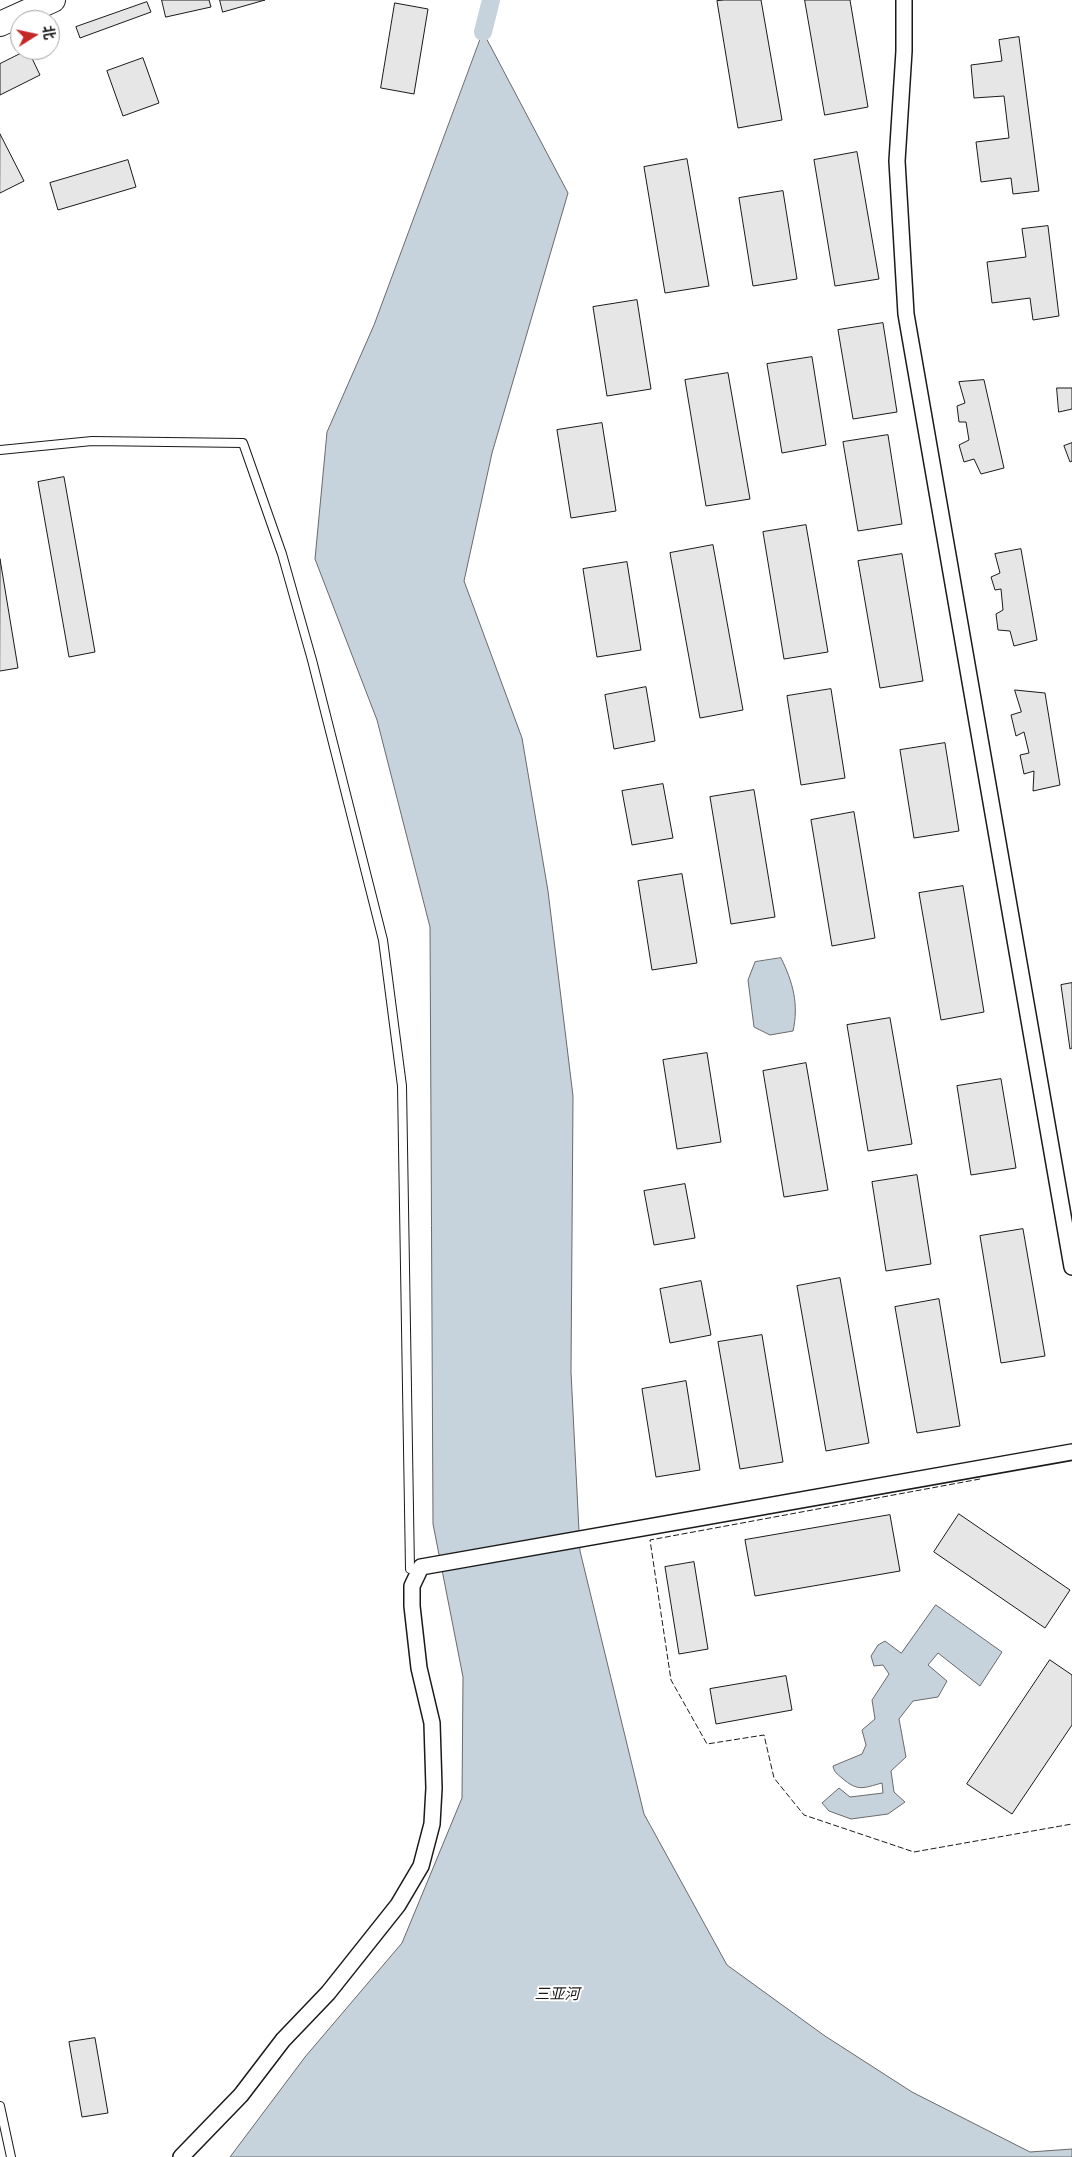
<!DOCTYPE html>
<html>
<head>
<meta charset="utf-8">
<style>
  body { margin:0 }
  #map { position:relative; width:1072px; height:2157px; overflow:hidden; background:#fff; font-family:Raleway,"Noto Sans SC",sans-serif }
  canvas { display:block }
  .north { position:absolute; left:10px; top:10px; width:50px; height:50px; box-sizing:border-box; background:#fff; border:1px solid #a3a3a3; border-radius:50%; rotate:80deg; font-size:14px; font-weight:700; line-height:20px; text-align:center; color:#1a1a1a }
  .north::after { content:''; display:block; margin:auto; width:18px; height:22px; background:#c62828; clip-path:polygon(50% 0,100% 100%,50% 72%,0 100%) }
</style>
</head>
<body>
<div id="map">
<canvas width="1072" height="2157"></canvas>
<div class="north">北</div>
</div>
<script>
const g = document.querySelector('canvas').getContext('2d');
g.lineJoin = 'round';
function fillPath(path, color) { g.fillStyle = color; g.fill(path, 'evenodd'); }
function strokePath(path, color, width, dash) { g.strokeStyle = color; g.lineWidth = width; g.lineCap = dash ? 'butt' : 'round'; g.setLineDash(dash || []); g.stroke(path); }
function write(font, color, halo, rows, align = 'center') {
  g.font = font + ' Raleway,"Noto Sans SC",sans-serif'; g.lineWidth = 4; g.setLineDash([]); g.textBaseline = 'middle'; g.strokeStyle = halo; g.fillStyle = color; for (const [text, x, y, turn = 0] of rows) {
    g.save(); g.translate(x, y); g.rotate((+turn || 0) * Math.PI / 180); g.textAlign = isNaN(turn) ? turn : align; if (halo) g.strokeText(text, 0, 0); g.fillText(text, 0, 0); g.restore();
  }
}
const water = new Path2D(`
  M483,32l85,161 -76,260 -28,128 58,157 26,153 25,205 -2,276 9,179 64,263 83,151 98,71 87,56 118,60 42,-3v8h-842l75,-100 97,-114 60,-145 1,-121 -30,-153 -3,-597 -53,-207 -62,-161 12,-127 47,-107z
  M781,958c12,24 18,47 12,73l-23,4 -16,-8 -6,-47 7,-18z
  M936,1605l66,47 -22,34 -42,-33 -10,12 19,16 -9,16 -25,4 -14,18 7,38 -15,14 3,21 11,10 -17,12 -37,5 -22,-8 -7,-8 17,-15 11,9 33,-4 -1,-10c-19,5 -24,9 -40,-5 -5,-4 -8,-6 -9,-12l29,-12 4,-9 -4,-15 13,-11 -3,-19 17,-26 -6,-9 -9,1 -3,-10 7,-11 7,-4 16,12z`);
const canal = new Path2D(`
  M483,32l8,-32`);
const building = new Path2D(`
  M162,0h47l2,7 -45,10z
  M220,0h45l-42,12z
  M725,0h36l21,120 -44,8 -21,-127z
  M805,0h45l18,107 -43,8z
  M147,2l4,10 -71,26 -4,-11z
  M395,3l33,6 -14,85 -33,-6z
  M1019,37l20,154 -26,3 -2,-16 -30,4 -5,-40 33,-4 -5,-42 -30,2 -3,-33 31,-4 -3,-21z
  M28,50l12,25 -40,20v-31z
  M143,58l16,45 -36,13 -16,-45z
  M0,134l24,47 -24,12z
  M857,152l22,127 -44,7 -21,-126z
  M687,159l22,127 -44,7 -21,-126z
  M128,160l8,27 -78,23 -8,-27z
  M783,191l14,88 -44,7 -14,-88z
  M1048,226l11,90 -26,4 -3,-22 -38,5 -5,-41 39,-5 -4,-28z
  M637,300l14,89 -44,7 -14,-89z
  M883,323l14,89 -44,7 -15,-89z
  M812,357l14,88 -44,8 -15,-89z
  M728,373l22,126 -44,7 -21,-126z
  M984,380l20,88 -23,6 -7,-15 -10,3 -5,-17 10,-5 -3,-18h-7l-2,-16 8,-3 -6,-21z
  M1057,388h15v21l-13,3z
  M602,423l14,88 -45,7 -14,-88z
  M888,435l14,89 -44,7 -15,-89z
  M1072,443v18l-2,1 -6,-16z
  M64,477l31,175 -26,5 -31,-175z
  M806,525l22,127 -44,7 -21,-127z
  M713,545l30,165 -43,8 -30,-165z
  M1021,549l16,91 -23,6 -4,-15 -12,-1 -2,-16 7,-4 -2,-21 -6,1 -4,-13 9,-4 -5,-19z
  M902,554l21,127 -43,7 -22,-127z
  M0,559l18,109 -18,3z
  M627,562l14,88 -44,7 -14,-88z
  M646,687l9,54 -41,8 -9,-54z
  M831,689l14,89 -44,7 -14,-89z
  M1015,690l30,3 15,92 -27,6 1,-20 -10,3 -4,-19 9,-2 -5,-21 -8,4 -5,-21 10,-3z
  M945,743l14,88 -45,7 -14,-88z
  M663,784l10,54 -41,7 -10,-54z
  M754,790l21,127 -44,7 -21,-127z
  M854,812l21,126 -43,8 -21,-126z
  M682,874l15,89 -45,7 -14,-89z
  M963,886l21,126 -43,8 -22,-127z
  M1072,983v65l-2,1 -9,-64z
  M890,1018l22,126 -44,7 -21,-126z
  M707,1053l14,89 -44,7 -14,-89z
  M806,1063l22,127 -44,7 -21,-126z
  M1001,1079l15,89 -45,7 -14,-89z
  M917,1175l14,89 -45,7 -14,-89z
  M685,1184l10,54 -41,7 -10,-54z
  M1023,1229l22,127 -44,7 -21,-127z
  M840,1278l29,165 -43,8 -29,-165z
  M701,1281l10,54 -41,8 -10,-54z
  M939,1299l21,127 -43,7 -22,-126z
  M762,1335l21,127 -43,7 -22,-127z
  M686,1381l14,89 -44,7 -14,-88z
  M959,1514l111,76 -25,38 -111,-76z
  M890,1515l10,56 -145,25 -10,-56z
  M694,1562l14,87 -29,5 -14,-87z
  M1050,1660l22,15v50l-60,89 -45,-30z
  M786,1676l6,34 -76,14 -6,-35z
  M95,2038l13,75 -26,4 -13,-75z`);
const lane = new Path2D(`
  M0,450l92,-9 151,2 39,111 30,106 71,280 19,146 8,483
  M0,2106l11,51`);
const street = new Path2D(`
  M904,0v51l-7,110 9,153 166,953
  M181,2157l60,-62 42,-55 45,-47 70,-88 23,-39 11,-42 2,-36 -2,-65 -13,-55 -7,-62v-20l9,-19c217,-39 434,-75 651,-115`);
const primary = new Path2D(`
  M0,24l53,-24`);
const fence = new Path2D(`
  M980,1479l-330,61 21,140 36,64 57,-9 10,43 30,37 110,37 158,-28`);
const waterNames = [
  ["三亚河",557,1994]
];
fillPath(water, '#c6d2dc');
strokePath(water, '#6a6a6a', 1);
strokePath(canal, '#c6d2dc', 18);
fillPath(building, '#e6e6e6');
strokePath(building, '#1a1a1a', 1);
strokePath(lane, '#1a1a1a', 10);
strokePath(street, '#1a1a1a', 18);
strokePath(primary, '#1a1a1a', 26);
strokePath(lane, '#fff', 8);
strokePath(street, '#fff', 15);
strokePath(primary, '#fff', 24);
strokePath(fence, '#1a1a1a', 1, [6, 2.5]);
write('italic 15px', '#1a1a1a', '#fff', waterNames);
</script>
</body>
</html>
